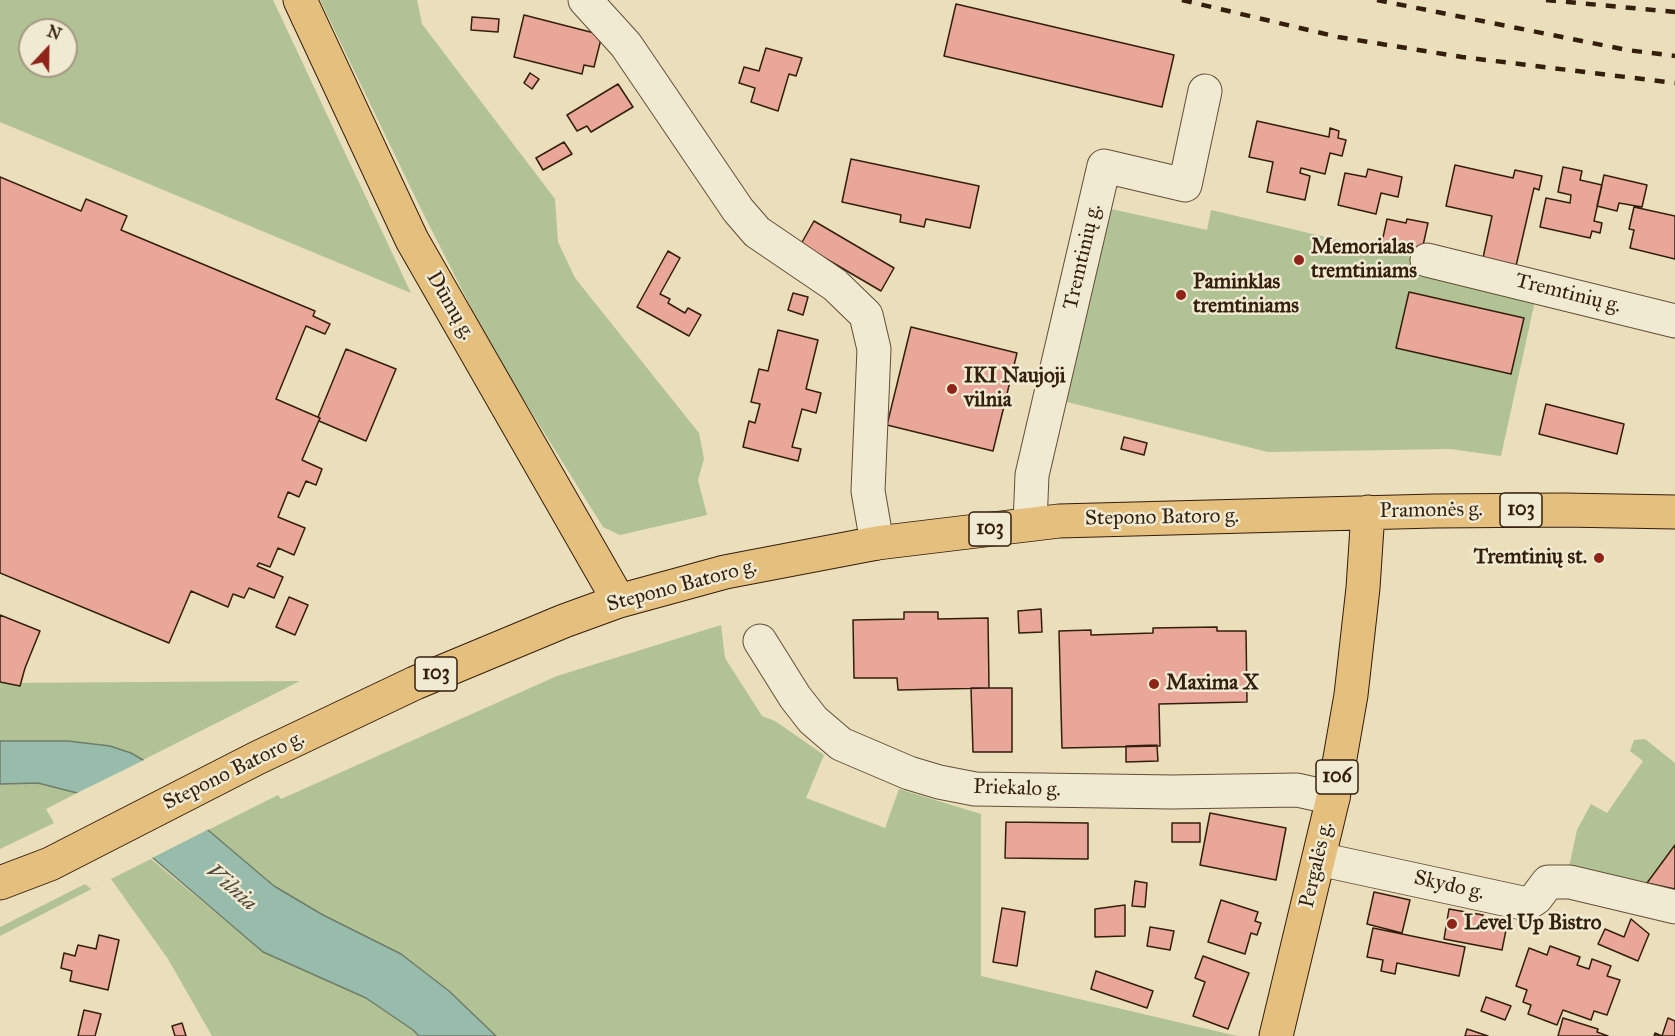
<!DOCTYPE html>
<meta charset="utf-8">
<style>
body{margin:0}
#map{position:relative;width:1675px;height:1036px;overflow:hidden;background:#eadebb;font-family:"IM FELL Great Primer",serif}
canvas{display:block}
.north{position:absolute;left:18px;top:18px;width:60px;height:60px;box-sizing:border-box;background:#f1ead3;border:2px solid #a59883;border-radius:50%;rotate:22deg;font-size:16px;font-weight:700;line-height:24px;text-align:center;color:#341e0c}
.north::after{content:'';display:block;margin:auto;width:21px;height:27px;background:#8f2418;clip-path:polygon(50% 0,100% 100%,50% 72%,0 100%)}
</style>
<div id="map">
<canvas width="1675" height="1036"></canvas>
<div class="north">N</div>
</div>
<script>
const ctx = document.querySelector('canvas').getContext('2d');
ctx.lineJoin = 'round';
function paint(path, color) { ctx.fillStyle = color; ctx.fill(path, 'evenodd'); }
const toPath = rows => new Path2D(rows.map(r => 'M' + r).join(''));
function strokePath(path, color, width, dash) { ctx.strokeStyle = color; ctx.lineWidth = width; ctx.lineCap = dash ? 'butt' : 'round'; ctx.setLineDash(dash || []); ctx.stroke(path); }
function label(font, color, halo, rows, align = 'center') {
  ctx.font = font + ' "IM FELL Great Primer",serif'; ctx.lineWidth = 5; ctx.setLineDash([]); ctx.textBaseline = 'middle'; ctx.strokeStyle = halo; ctx.fillStyle = color; for (const [text, x, y, turn = 0] of rows) {
    ctx.save(); ctx.translate(x, y); ctx.rotate((+turn || 0) * Math.PI / 180); ctx.textAlign = isNaN(turn) ? turn : align; if (halo) ctx.strokeText(text, 0, 0); ctx.fillText(text, 0, 0); ctx.restore();
  }
}
const green = toPath([
 [0,0,273,0,411,293,0,122],
 [30,30,66,30,66,66,30,66],
 [320,0,417,0,422,24,555,199,558,242,575,278,699,433,704,459,698,480,707,515,620,535,603,527,492,349,420,207],
 [1102,207,1207,230,1211,210,1538,287,1501,456,1450,449,1268,452,1063,401],
 [721,625,725,658,762,716,775,721,824,755,806,798,885,828,899,789,981,814,981,976,1237,1036,496,1036,449,991,401,954,323,915,274,886,208,830,278,795,281,799,557,676],
 [300,681,143,760,131,753,110,746,68,741,0,741,0,683],
 [1645,739,1675,763,1675,845,1647,883,1633,883,1569,867,1577,830,1591,804,1607,813,1643,761,1630,751,1634,740],
 [38,783,77,793,46,809,54,823,0,849,0,784],
 [151,859,263,952,366,998,413,1030,419,1036,212,1036,168,959,111,879,0,936,0,927,85,884,91,889]
]);
const water = toPath([
 [0,741,68,741,110,746,131,753,143,760,208,830,274,886,323,915,401,954,449,991,496,1036,419,1036,413,1030,366,998,263,952,77,793,38,783,0,784,0,741]
]);
const pier = toPath([
 [146,759,211,828,148,860,73,795]
]);
const building = toPath([
 [956,4,1174,55,1162,107,944,56,956,4],
 [524,15,602,35,594,67,584,65,582,74,514,57,524,15],
 [472,17,499,19,498,32,471,30,472,17],
 [766,48,802,58,796,76,789,74,778,111,751,102,755,88,739,83,744,67,759,71,766,48],
 [530,73,539,79,532,89,524,83,530,73],
 [618,84,633,107,591,132,587,126,577,131,567,115,618,84],
 [1257,121,1329,137,1330,128,1339,131,1338,138,1346,140,1342,156,1330,153,1325,174,1301,168,1300,173,1310,176,1305,200,1267,192,1273,162,1249,157,1257,121],
 [564,142,572,154,543,170,536,158,564,142],
 [851,159,979,186,970,228,926,219,924,227,900,222,901,215,842,202,851,159],
 [1455,165,1513,178,1515,170,1542,176,1539,190,1534,188,1516,266,1483,258,1492,216,1446,206,1455,165],
 [1563,167,1582,171,1580,180,1602,185,1594,221,1602,223,1600,233,1592,231,1590,238,1540,227,1546,198,1570,203,1571,195,1558,192,1563,167],
 [1368,169,1402,177,1398,197,1381,193,1376,214,1338,205,1345,173,1366,177,1368,169],
 [1604,175,1647,185,1642,207,1619,203,1617,211,1597,206,1604,175],
 [0,177,81,211,86,199,127,216,121,230,315,311,313,316,330,324,325,334,306,326,276,399,320,418,302,460,322,469,316,485,306,481,299,497,288,492,278,517,305,528,294,555,278,548,270,567,259,563,257,566,283,577,274,598,249,588,244,598,233,594,228,607,191,591,169,643,0,573,0,177],
 [1634,207,1675,216,1675,259,1630,248,1634,230,1629,229,1634,207],
 [1387,219,1406,223,1407,219,1428,223,1422,250,1382,242,1387,219],
 [814,221,894,268,881,291,801,244,814,221],
 [668,251,680,258,660,294,670,299,668,303,685,313,688,308,701,315,689,336,637,307,668,251],
 [1409,292,1524,318,1511,374,1396,348,1409,292],
 [793,293,808,297,803,315,788,310,793,293],
 [911,327,1017,353,993,451,887,425,911,327],
 [778,330,818,340,806,389,821,393,816,413,802,409,792,447,801,449,798,461,743,447,749,421,755,423,760,404,751,402,759,369,768,371,778,330],
 [346,349,396,369,366,441,319,421,320,418,318,417,346,349],
 [1546,404,1624,424,1617,454,1539,434,1546,404],
 [1124,437,1147,443,1144,455,1121,449,1124,437],
 [289,597,308,605,295,635,276,627,289,597],
 [1041,609,1042,632,1019,633,1018,611,1041,609],
 [904,612,938,612,938,619,988,618,989,688,898,690,897,678,854,678,853,620,904,619,904,612],
 [0,615,40,631,25,668,20,686,0,682,0,615],
 [1217,627,1217,631,1246,631,1247,702,1159,704,1160,746,1062,748,1059,631,1091,630,1091,635,1153,633,1153,628,1217,627],
 [971,688,1012,688,1012,752,973,752,971,688],
 [1157,745,1158,761,1126,762,1126,746,1157,745],
 [1210,813,1286,828,1276,880,1200,865,1210,813],
 [1006,822,1088,823,1088,859,1005,858,1006,822],
 [1172,823,1200,823,1200,842,1172,842,1172,823],
 [1675,845,1675,889,1647,883,1675,845],
 [1135,881,1147,883,1145,907,1132,906,1135,881],
 [1374,892,1410,900,1402,933,1367,924,1374,892],
 [1221,900,1258,912,1255,921,1261,923,1257,935,1251,933,1245,954,1208,942,1221,900],
 [1125,905,1125,936,1095,937,1095,909,1125,905],
 [1002,908,1025,912,1017,966,993,962,1002,908],
 [1449,909,1483,915,1482,920,1507,925,1502,950,1444,939,1449,909],
 [1631,919,1649,934,1638,961,1598,944,1605,929,1624,937,1631,919],
 [1150,927,1174,931,1170,950,1147,946,1150,927],
 [1373,928,1465,947,1459,976,1397,963,1395,974,1381,971,1383,960,1367,957,1373,928],
 [99,935,119,940,108,990,70,981,72,971,61,968,64,953,75,956,78,945,96,949,99,935],
 [1550,946,1580,957,1577,965,1589,969,1592,959,1611,966,1607,976,1620,980,1607,1015,1594,1011,1591,1020,1563,1010,1557,1025,1528,1014,1531,1005,1523,1002,1527,990,1516,986,1529,948,1547,955,1550,946],
 [1203,956,1249,973,1228,1029,1193,1016,1205,982,1195,978,1203,956],
 [1096,971,1153,991,1147,1008,1091,989,1096,971],
 [1486,997,1511,1006,1505,1020,1481,1011,1486,997],
 [84,1010,101,1014,95,1036,78,1036,84,1010],
 [1563,1018,1598,1029,1597,1032,1608,1036,1558,1036,1563,1018],
 [1668,1018,1675,1021,1675,1036,1654,1036,1655,1033,1662,1036,1668,1018],
 [182,1023,186,1036,175,1036,172,1026,182,1023],
 [1467,1029,1488,1036,1465,1036,1467,1029]
]);
const minor = toPath([
 [585,0,626,45,738,210,757,232,835,285,866,315,874,349,868,491,877,543],
 [1427,260,1675,321],
 [1030,524,1032,475,1104,166,1185,185,1205,91],
 [760,641,795,697,813,720,841,744,909,773,939,782,975,789,1172,792,1297,790,1333,798],
 [1319,859,1527,904,1536,898,1548,882,1570,882,1675,907]
]);
const major = toPath([
 [300,0,412,240,619,601],
 [0,883,50,864,257,758,415,683,564,621,619,601,725,572,877,543,1059,521,1434,511,1563,510,1675,512],
 [1276,1036,1333,798,1351,695,1363,588,1368,512]
]);
const rail = toPath([
 [1182,0,1338,37,1462,57,1675,83],
 [1377,0,1627,50,1675,56],
 [1546,0,1675,12]
]);
const markers = [
 [1299,260,6,"#8f2418"],
 [1181,295,6,"#8f2418"],
 [952,389,6,"#8f2418"],
 [1599,558,6,"#8f2418"],
 [1154,684,6,"#8f2418"],
 [1452,924,6,"#8f2418"]
];
const shields = [
 [1521,510,42],
 [990,529,42],
 [436,674,42],
 [1337,777,42]
];
const shieldNames = [
 ["103",1521,510],
 ["103",990,529],
 ["103",436,674],
 ["106",1337,777]
];
const poiNames = [
 ["Memorialas",1311,248],
 ["tremtiniams",1311,272],
 ["Paminklas",1193,283],
 ["tremtiniams",1193,307],
 ["IKI Naujoji",964,377],
 ["vilnia",964,401],
 ["Tremtinių st.",1587,558,"right"],
 ["Maxima X",1166,684],
 ["Level Up Bistro",1464,924]
];
const streetNames = [
 ["Tremtinių g.",1083,257,-77],
 ["Tremtinių g.",1568,294,14],
 ["Dūmų g.",450,306,60],
 ["Pramonės g.",1431,511,-1],
 ["Stepono Batoro g.",1162,518,-1],
 ["Stepono Batoro g.",682,586,-15],
 ["Stepono Batoro g.",234,771,-26],
 ["Priekalo g.",1017,789,2],
 ["Pergalės g.",1317,865,-77],
 ["Skydo g.",1449,886,13]
];
const waterNames = [
 ["Vilnia",231,888,41]
];
paint(green, '#b1c294');
paint(water, '#98bcab');
strokePath(water, '#707d6b', 1.5);
paint(pier, '#eadebb');
paint(building, '#e8a799');
strokePath(building, '#341e0c', 1.5);
strokePath(minor, '#624e38', 35);
strokePath(major, '#341e0c', 35);
strokePath(minor, '#f1ead3', 33);
strokePath(major, '#e5bf7e', 33);
strokePath(rail, '#341e0c', 4.5, [10, 10]);
for (const [x, y, r, color] of markers) { const dot = new Path2D(); dot.arc(x, y, r, 0, 2 * Math.PI); ctx.fillStyle = color; ctx.fill(dot); strokePath(dot, '#f1ead3', 2); }
for (const [x, y, w] of shields) { const box = new Path2D(); box.roundRect(x - w / 2, y - 17, w, 34, 4.5); ctx.fillStyle = '#f1ead3'; ctx.fill(box); strokePath(box, '#341e0c', 1.5); }
label('bold 20px', '#341e0c', null, shieldNames);
label('bold 21px', '#341e0c', '#f1ead3', poiNames, 'left');
label('21px', '#341e0c', '#f1ead3', streetNames);
label('italic 22px', '#524d3c', '#f1ead3', waterNames);
</script>
